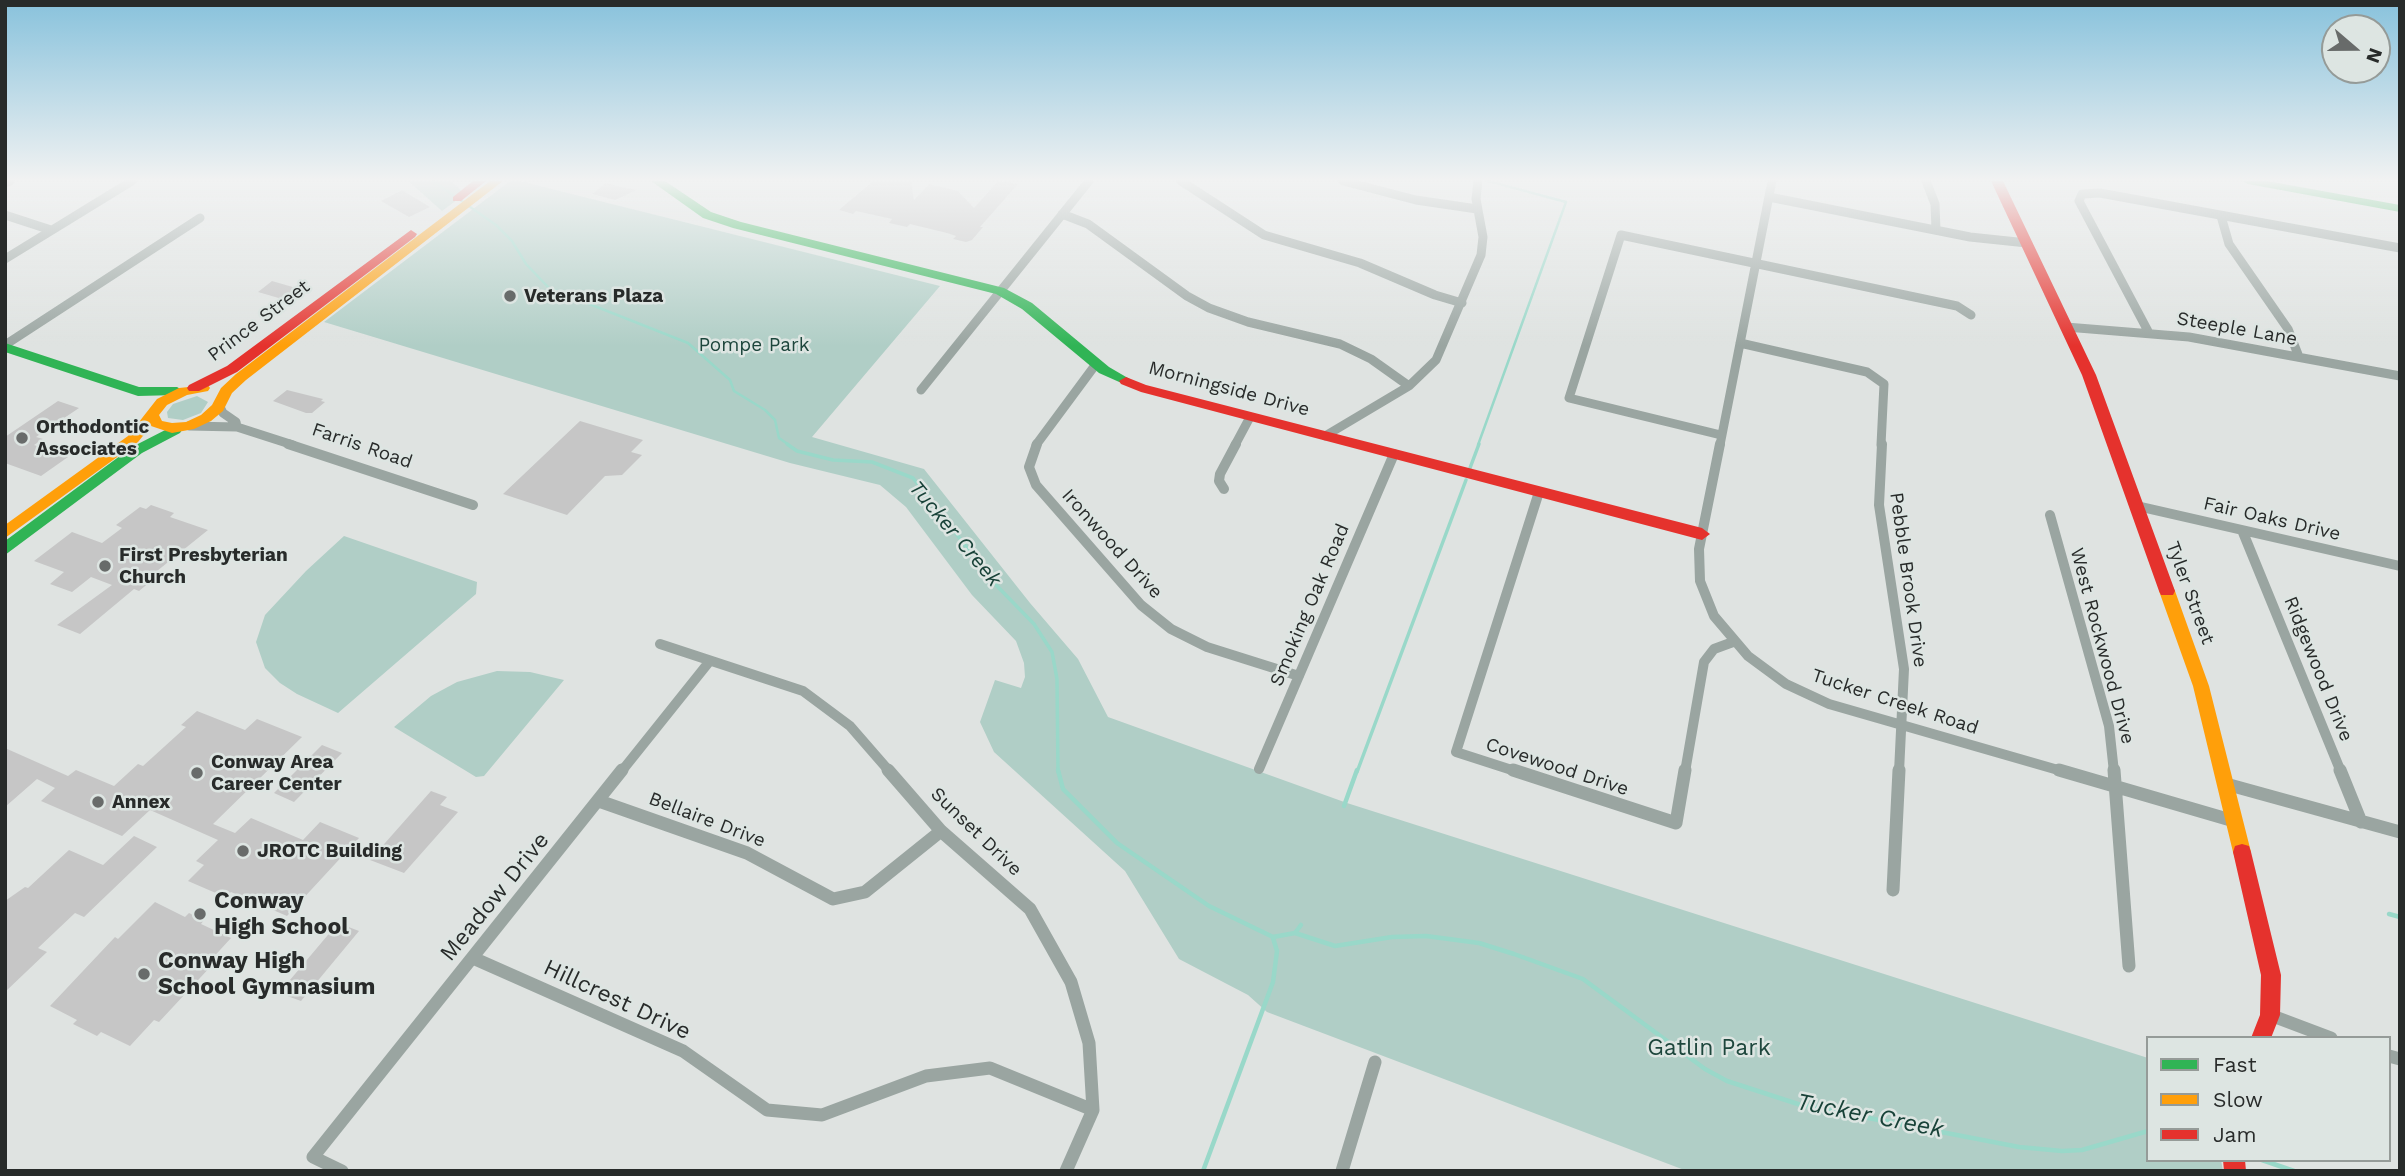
<!DOCTYPE html>
<style>
body{margin:0}
#map{position:relative;width:2405px;height:1176px;overflow:hidden;background:#dfe3e1;font-family:"Work Sans",sans-serif}
canvas{display:block}
.frame{position:absolute;inset:0;border:7px solid #282b2a;pointer-events:none}
.legend{position:absolute;left:2146px;top:1036px;width:245px;height:126px;box-sizing:border-box;background:#dde5e2;border:2px solid #959b98;margin:0;padding:9px 12px;list-style:none;font-size:21px;color:#282b2a}
.legend li{display:flex;align-items:center;gap:14px;height:35px}
.legend b{width:35px;border:2px solid #959b98}
.north{position:absolute;left:2321px;top:14px;width:70px;height:70px;box-sizing:border-box;background:#dde5e2;border:2px solid #959b98;border-radius:50%;rotate:110deg;font-size:19px;font-weight:700;line-height:28px;text-align:center;color:#282b2a}
.north::after{content:'';display:block;margin:auto;width:24px;height:32px;background:#686b6a;clip-path:polygon(50% 0,100% 100%,50% 72%,0 100%)}
</style>
<div id="map">
<canvas width="2405" height="1176"></canvas>
<div class="frame"></div>
<ul class="legend">
<li><b style="height:9px;background:#30b455"></b>Fast</li>
<li><b style="height:9px;background:#ff9f0a"></b>Slow</li>
<li><b style="height:9px;background:#e5322d"></b>Jam</li>
</ul>
<div class="north">N</div>
</div>
<script>
const ctx = document.querySelector('canvas').getContext('2d');
ctx.lineJoin = 'round';
function paint(path, color) { ctx.fillStyle = color; ctx.fill(path, 'evenodd'); }
const toPath = rows => new Path2D(rows.map(r => 'M' + r).join(''));
function strokePath(path, color, width, dash) { ctx.strokeStyle = color; ctx.lineWidth = width; ctx.lineCap = dash ? 'butt' : 'round'; ctx.setLineDash(dash || []); ctx.stroke(path); }
function label(font, color, halo, rows, align = 'center') {
  ctx.font = font + ' "Work Sans",sans-serif'; ctx.lineWidth = 5; ctx.setLineDash([]); ctx.textBaseline = 'middle'; ctx.strokeStyle = halo; ctx.fillStyle = color; for (const [text, x, y, turn = 0] of rows) {
    ctx.save(); ctx.translate(x, y); ctx.rotate((+turn || 0) * Math.PI / 180); ctx.textAlign = isNaN(turn) ? turn : align; if (halo) ctx.strokeText(text, 0, 0); ctx.fillText(text, 0, 0); ctx.restore();
  }
}
const green = toPath([
 [408,181,451,181,465,194,442,211],
 [510,181,520,181,940,286,812,437,924,469,1030,603,1078,659,1108,717,1347,803,2148,1058,2148,1160,2221,1160,2223,1171,1687,1171,1267,1012,1248,995,1179,959,1125,871,994,752,980,722,995,680,1021,688,1025,677,1024,663,1016,641,972,595,906,507,880,485,790,463,324,322],
 [197,396,208,402,201,413,183,420,168,418,167,412,173,404],
 [344,536,477,582,476,594,338,713,297,694,280,683,265,668,256,642,265,615,306,571],
 [497,671,530,672,564,680,484,776,476,777,394,727,431,696,457,682]
]);
const streamFar2 = toPath([
 [433,181,496,225,512,241,526,264,549,288,688,343,730,380,734,391,765,410,775,420,779,438,789,445],
 [1478,445,1566,202,1488,181]
]);
const streamFar1 = toPath([
 [787,444,797,451,833,460,872,462,913,478,995,584,1034,624,1052,652,1057,679,1058,772],
 [1470,468,1479,444],
 [1357,772,1466,480]
]);
const stream = toPath([
 [1058,770,1063,789,1117,843,1209,906,1273,937,1295,933,1335,946,1392,937,1426,936,1479,943,1514,954,1583,979,1705,1069,1727,1081,1801,1105,2019,1147,2062,1151,2082,1150,2148,1131],
 [1344,806,1357,770],
 [2389,914,2400,917],
 [1295,933,1301,925],
 [2262,1160,2294,1171],
 [1203,1171,1273,982,1277,951,1273,938]
]);
const building = toPath([
 [873,181,911,181,914,200,929,184,958,191,974,208,998,181,1018,184,980,227,983,227,972,240,966,242,953,239,956,236,947,233,910,224,907,227,889,223,892,219,856,211,853,214,839,210],
 [606,183,621,187,637,190,615,200,592,194],
 [402,190,430,207,409,217,381,201],
 [272,281,303,290,289,301,258,292],
 [287,390,323,399,321,401,325,402,312,413,306,413,273,401],
 [58,401,79,408,36,437,43,439,34,445,68,457,41,476,5,463,5,437],
 [580,421,643,440,631,452,642,455,622,475,605,476,567,515,503,494],
 [151,505,174,513,170,517,208,530,157,571,161,573,139,591,134,589,80,634,57,625,112,585,91,577,72,592,50,584,64,572,34,561,72,532,102,543,122,528,116,525,140,507,146,509],
 [197,711,245,730,257,719,302,737,213,824,235,833,251,818,303,840,320,822,359,838,287,916,231,892,225,897,188,881,204,865,196,861,218,840,150,810,122,836,41,801,55,788,37,779,5,807,5,748,68,776,76,770,114,786,138,764,143,766,186,727,181,725],
 [322,745,342,753,294,802,274,793],
 [431,791,447,797,440,805,458,812,404,873,370,860],
 [134,836,157,847,84,917,75,913,38,948,47,952,5,992,5,901,25,887,28,888,69,850,103,865],
 [155,902,185,917,189,913,204,920,201,924,231,938,209,962,213,964,159,1022,154,1020,130,1046,101,1032,97,1036,73,1024,77,1020,50,1006,115,937,118,939],
 [338,923,359,931,301,1001,279,993]
]);
const streetFar2 = toPath([
 [1181,181,1264,235,1360,263,1435,295,1462,303],
 [1343,181,1416,200,1477,209],
 [1926,181,1935,204,1936,230],
 [5,183,10,181],
 [1769,197,1970,237,2027,243],
 [1062,214,1088,224,1187,296,1209,308,1248,322,1340,344,1371,359,1409,386],
 [5,215,51,230],
 [2221,216,2229,244,2288,329,2299,357],
 [5,259,132,181],
 [2066,327,2189,337,2400,376],
 [2149,333,2079,201,2082,194,2100,193,2400,248],
 [1740,343,1867,372,1884,384,1881,445],
 [5,345,200,218],
 [921,390,1089,181],
 [219,405,223,413,236,422,237,427],
 [189,426,237,427,293,445],
 [1721,435,1569,398,1621,235,1957,306,1971,315],
 [1325,436,1409,386,1436,360,1481,255,1483,237,1476,199,1478,181],
 [1036,445,1096,364],
 [1235,445,1250,417],
 [1720,445,1772,181]
]);
const streetFar1 = toPath([
 [288,444,473,505],
 [1037,444,1029,467,1036,485,1141,605,1171,629,1207,647,1299,676],
 [1720,444,1699,549,1700,581,1714,616,1748,656,1786,684,1829,704,2065,772],
 [1882,444,1879,505,1904,669,1899,772],
 [1224,489,1219,481,1220,474,1236,444],
 [2137,506,2400,566],
 [2050,515,2109,726,2114,772],
 [2242,530,2341,772],
 [660,644,803,691,850,726,890,772],
 [1259,769,1394,454],
 [621,772,709,662],
 [1518,772,1456,752,1539,492],
 [1685,772,1704,662,1714,649,1733,642]
]);
const street = toPath([
 [888,770,941,831,1030,909,1071,982,1089,1043,1093,1110,1066,1171],
 [1513,770,1676,823,1685,770],
 [2059,770,2234,821],
 [2114,770,2129,966],
 [2340,770,2361,822],
 [2226,784,2400,832],
 [599,801,747,853,833,899,865,892,941,831],
 [1893,890,1899,770],
 [473,958,683,1051,767,1110,822,1115,926,1076,990,1068,1093,1110],
 [2270,1015,2331,1038],
 [2389,1056,2400,1059],
 [342,1171,313,1157,622,770],
 [1342,1171,1375,1062]
]);
const fast = toPath([
 [651,181,665,181,711,212,741,222,1004,288,1032,303,1109,367,1133,381,1126,385,1099,373,1022,309,996,294,733,228,703,218,651,181],
 [2242,181,2267,181,2400,205,2400,212,2248,184,2242,181],
 [5,343,139,387,177,387,184,391,177,395,138,396,5,352,5,343],
 [175,425,180,427,182,430,180,433,142,453,5,555,5,541,132,447,175,425]
]);
const slow = toPath([
 [490,181,503,181,246,380,232,393,223,411,211,421,194,429,172,433,151,426,138,442,5,538,5,525,128,436,157,399,179,388,208,385,210,388,208,391,187,395,167,405,159,415,162,421,172,423,186,422,201,415,212,405,221,388,236,374,490,181],
 [2167,585,2173,587,2175,591,2209,686,2251,852,2249,858,2242,860,2235,858,2233,852,2193,686,2159,591,2161,587,2167,585]
]);
const jam = toPath([
 [473,181,486,181,461,201,453,201,453,197,473,181],
 [1991,181,2003,181,2096,375,2175,591,2173,595,2161,595,2159,591,2082,375,1991,181],
 [411,230,417,234,415,237,237,372,199,391,189,391,187,388,189,385,227,366,411,230],
 [1126,377,1146,385,1702,528,1710,534,1702,540,1141,392,1121,384,1119,381,1126,377],
 [2242,844,2249,846,2251,852,2281,975,2280,1015,2271,1038,2251,1038,2260,1015,2261,975,2233,852,2235,846,2242,844],
 [2223,1160,2245,1160,2246,1171,2224,1171,2223,1160]
]);
const markers = [
 [510,296,7,"#686b6a"],
 [22,438,7,"#686b6a"],
 [105,566,7,"#686b6a"],
 [197,773,7,"#686b6a"],
 [98,802,7,"#686b6a"],
 [243,851,7,"#686b6a"],
 [200,914,7,"#686b6a"],
 [144,974,7,"#686b6a"]
];
const poiNames = [
 ["Veterans Plaza",524,296],
 ["Orthodontic",36,427],
 ["Associates",36,449],
 ["First Presbyterian",119,555],
 ["Church",119,577],
 ["Conway Area",211,762],
 ["Career Center",211,784],
 ["Annex",112,802],
 ["JROTC Building",257,851]
];
const streetNames = [
 ["Prince Street",259,321,-37],
 ["Steeple Lane",2237,329,10],
 ["Morningside Drive",1229,389,15],
 ["Farris Road",362,446,19],
 ["Fair Oaks Drive",2272,519,13],
 ["Ironwood Drive",1112,544,48],
 ["Pebble Brook Drive",1908,580,82],
 ["Tyler Street",2190,593,70],
 ["Smoking Oak Road",1310,605,-67],
 ["West Rockwood Drive",2102,646,75],
 ["Ridgewood Drive",2318,669,68],
 ["Tucker Creek Road",1895,702,18],
 ["Covewood Drive",1557,767,18],
 ["Bellaire Drive",707,820,21],
 ["Sunset Drive",976,832,44]
];
const parkNames = [
 ["Pompe Park",754,345]
];
const waterNames = [
 ["Tucker Creek",955,534,50]
];
const nearStreetnames = [
 ["Meadow Drive",495,897,-51],
 ["Hillcrest Drive",617,1000,25]
];
const nearPoinames = [
 ["Conway",214,901],
 ["High School",214,927],
 ["Conway High",158,961],
 ["School Gymnasium",158,987]
];
const nearParknames = [
 ["Gatlin Park",1709,1048]
];
const nearWaternames = [
 ["Tucker Creek",1870,1116,11]
];
paint(green, '#b0cec6');
strokePath(streamFar2, '#99d8c9', 2.5);
strokePath(streamFar1, '#99d8c9', 3.5);
strokePath(stream, '#99d8c9', 4.5);
paint(building, '#c6c6c6');
strokePath(streetFar2, '#9aa5a1', 9);
strokePath(streetFar1, '#9aa5a1', 10);
strokePath(street, '#9aa5a1', 13);
paint(fast, '#30b455');
paint(slow, '#ff9f0a');
paint(jam, '#e5322d');
const sky = ctx.createLinearGradient(0, 0, 0, 346);
sky.addColorStop(0, '#88c2dc');
sky.addColorStop(0.52, '#f1f2f2');
sky.addColorStop(1, '#f1f2f200');
ctx.fillStyle = sky;
ctx.fillRect(0, 0, 2405, 346);
for (const [x, y, r, color] of markers) { const dot = new Path2D(); dot.arc(x, y, r, 0, 2 * Math.PI); ctx.fillStyle = color; ctx.fill(dot); strokePath(dot, '#dde5e2', 2.5); }
label('bold 19px', '#282b2a', '#dde5e2', poiNames, 'left');
label('19px', '#282b2a', '#dde5e2', streetNames);
label('19px', '#1d463c', '#dde5e2', parkNames);
label('italic 21px', '#184238', '#dde5e2', waterNames);
label('23px', '#282b2a', '#dde5e2', nearStreetnames);
label('bold 23px', '#282b2a', '#dde5e2', nearPoinames, 'left');
label('23px', '#1d463c', '#dde5e2', nearParknames);
label('italic 24px', '#184238', '#dde5e2', nearWaternames);
</script>
